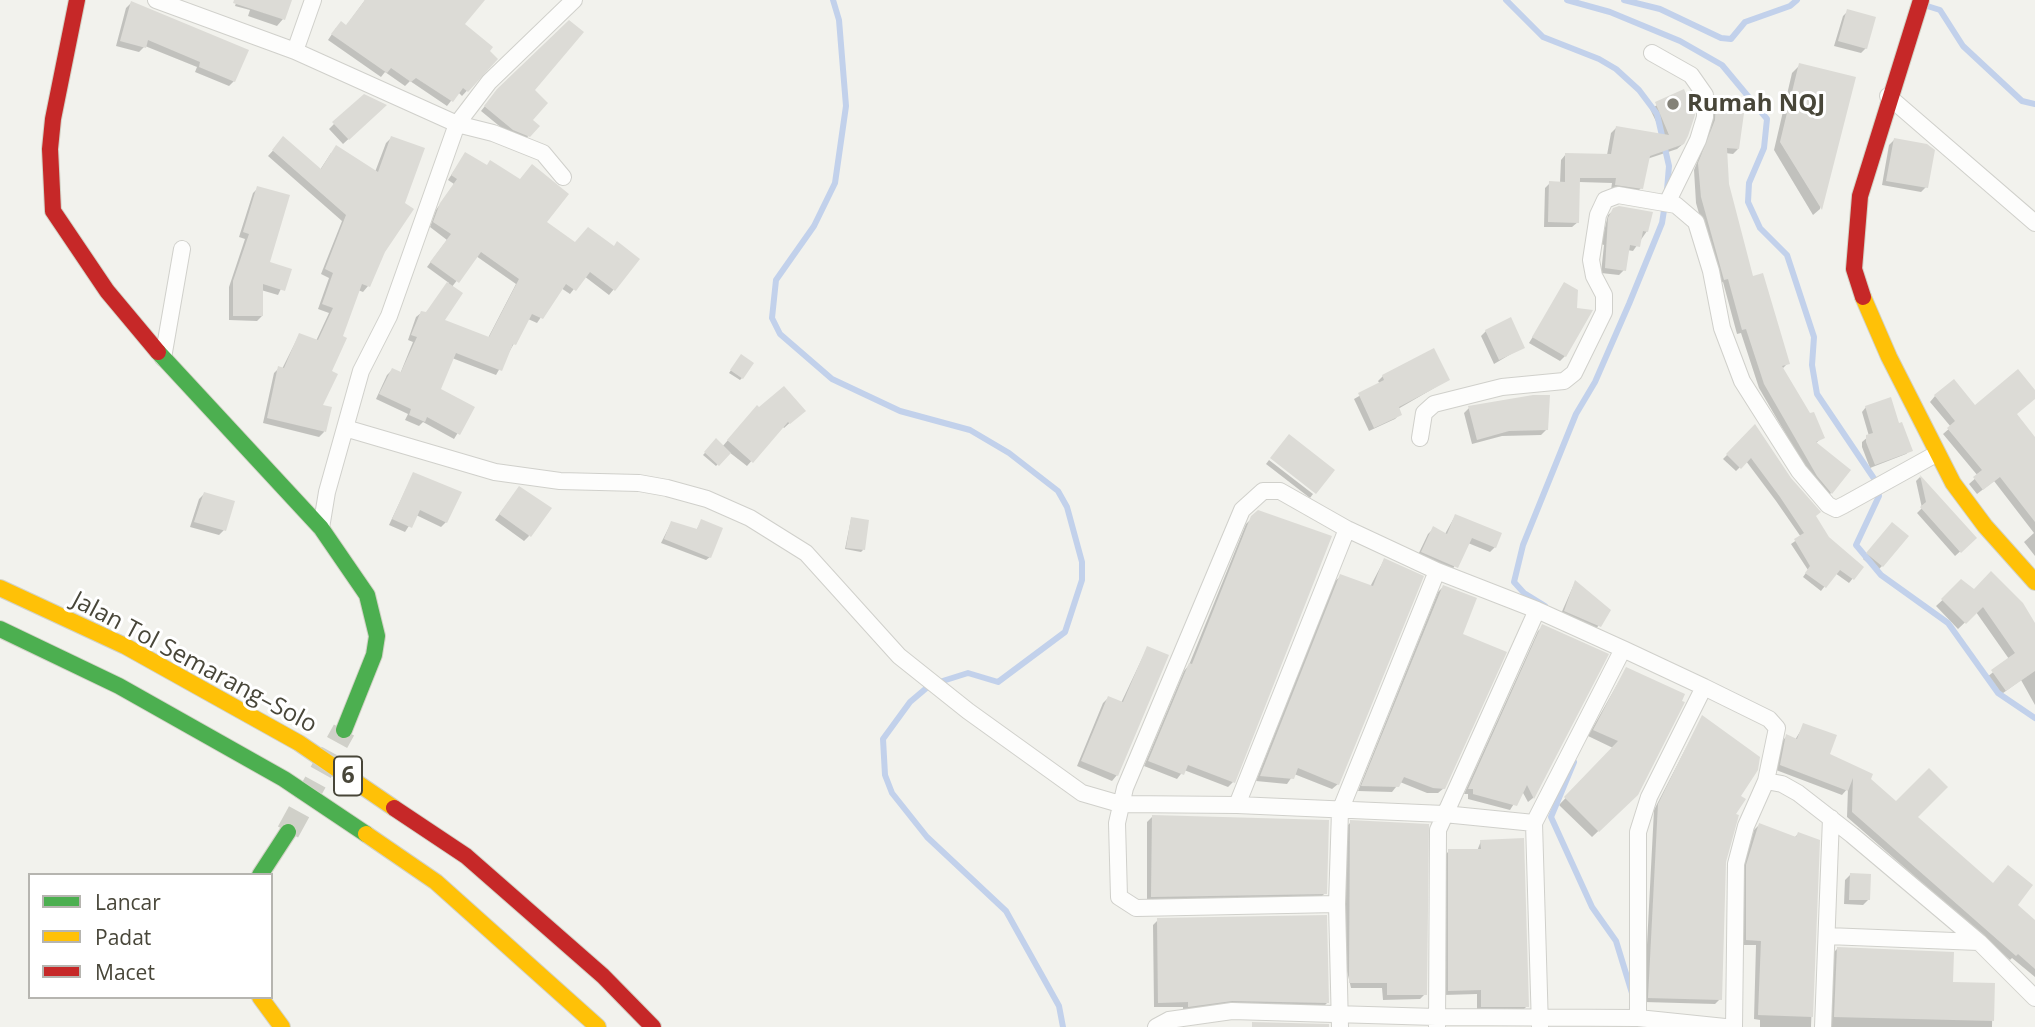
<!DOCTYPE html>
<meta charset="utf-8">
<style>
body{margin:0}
#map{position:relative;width:2035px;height:1027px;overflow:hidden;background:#f2f2ed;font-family:"Open Sans",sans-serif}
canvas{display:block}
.legend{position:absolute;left:28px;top:873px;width:245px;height:126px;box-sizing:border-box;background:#fff;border:2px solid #b6b5b0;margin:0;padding:9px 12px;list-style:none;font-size:21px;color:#484639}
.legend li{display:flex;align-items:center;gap:14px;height:35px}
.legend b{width:35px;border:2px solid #b6b5b0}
</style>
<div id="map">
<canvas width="2035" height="1027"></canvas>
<ul class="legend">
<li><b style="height:9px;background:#4caf50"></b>Lancar</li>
<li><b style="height:9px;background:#ffc107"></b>Padat</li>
<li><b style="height:9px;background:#c62828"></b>Macet</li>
</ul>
</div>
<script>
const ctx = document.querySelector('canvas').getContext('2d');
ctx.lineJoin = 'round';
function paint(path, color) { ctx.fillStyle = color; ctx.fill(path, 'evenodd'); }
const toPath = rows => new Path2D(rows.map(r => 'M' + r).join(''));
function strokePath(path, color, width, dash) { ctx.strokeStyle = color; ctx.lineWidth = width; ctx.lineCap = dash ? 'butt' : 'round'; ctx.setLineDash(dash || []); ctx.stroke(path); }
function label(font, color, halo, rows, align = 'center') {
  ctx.font = font + ' "Open Sans",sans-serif'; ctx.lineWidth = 6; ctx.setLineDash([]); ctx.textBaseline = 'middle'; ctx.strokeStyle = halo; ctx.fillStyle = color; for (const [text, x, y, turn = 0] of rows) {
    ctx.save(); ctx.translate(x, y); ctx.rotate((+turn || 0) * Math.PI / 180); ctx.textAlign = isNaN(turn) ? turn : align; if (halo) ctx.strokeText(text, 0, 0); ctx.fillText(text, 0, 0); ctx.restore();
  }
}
const shadow = toPath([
 [237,0,291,0,283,19,277,26,248,16,250,10,235,6],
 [365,0,483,0,463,25,496,59,462,96,458,92,447,106,410,81,405,86,385,72,381,77,328,40,336,28,346,26],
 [131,3,234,81,229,86,195,72,197,67,145,46,139,52,116,46,126,8],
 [1848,11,1866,48,1861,53,1834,46,1843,16],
 [1800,65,1853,78,1820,209,1813,215,1774,150,1792,73],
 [533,90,529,135,525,140,509,134,481,111,493,96],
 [1683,91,1683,144,1677,149,1647,159,1641,188,1636,193,1611,190,1612,183,1579,182,1578,222,1572,227,1544,227,1545,188,1550,183,1560,183,1561,160,1566,154,1607,155,1611,133,1616,128,1663,136,1650,109],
 [1716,104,1738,149,1733,154,1725,153,1727,184,1752,278,1788,363,1782,369,1823,437,1815,444,1831,493,1826,498,1813,481,1759,388,1741,333,1737,334,1723,282,1719,284,1696,203,1694,170,1711,127,1711,109],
 [380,110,343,144,329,129,334,124],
 [391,138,383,251,368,286,363,292,358,290,329,372,321,406,324,432,319,437,263,423,274,373,279,368,282,369,299,335,316,341,329,313,318,309,329,278,321,274,342,221,268,156,279,144,320,170,331,153,375,172,386,143],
 [1894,140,1926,187,1921,192,1882,185,1889,145],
 [465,154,544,223,575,244,613,248,638,260,609,295,584,276,570,294,561,288,537,323,528,319,496,375,452,358,439,390,473,408,454,439,423,422,419,426,405,420,408,414,376,399,387,375,392,370,400,374,413,342,408,340,416,317,421,313,425,314,449,283,427,267,447,240,430,227,436,210,454,184,448,180],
 [476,256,516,284,488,338,442,320,451,288],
 [258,188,268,263,290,270,278,295,261,290,262,316,257,321,229,320,229,287,245,239,239,237,253,193],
 [1614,210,1647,231,1633,251,1627,250,1624,270,1619,275,1601,273,1604,245,1601,244,1608,215],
 [1565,284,1575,309,1565,356,1560,361,1529,343],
 [1486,331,1523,347,1494,364,1481,336],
 [739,359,742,378,740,380,729,373],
 [1383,376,1448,380,1398,409,1400,414,1395,419,1369,431,1354,399,1380,384,1378,381],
 [2035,392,2035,397,2016,414,2035,439,2035,556,2024,542,2034,533,1994,481,1977,494,1969,484,1978,476,1943,434,1951,427,1930,402,1935,396,1974,407],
 [1866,407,1897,425,1911,450,1906,454,1870,468,1862,447,1862,442,1869,436,1862,412],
 [1469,408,1547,429,1541,435,1502,436,1472,444,1464,413],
 [759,409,803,411,784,428,782,426,747,466,729,452,716,466,703,455,716,441,722,447,752,412],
 [1755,427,1828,538,1862,567,1849,583,1835,573,1821,591,1803,577,1808,570,1791,544,1801,537,1776,501,1746,461,1736,471,1723,459],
 [1269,460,1313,494,1310,498,1266,464],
 [413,474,446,522,441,527,416,515,405,532,389,525],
 [1920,477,1975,538,1955,556,1917,513,1922,508,1916,481],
 [515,493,529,536,524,541,495,520],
 [204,494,224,530,219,535,190,527,199,499],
 [1258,512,1233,782,1228,787,1184,770,1177,779,1144,766,1184,671,1189,665,1246,524],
 [1455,516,1495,547,1490,552,1468,543,1451,572,1417,557,1428,534,1433,529,1445,534],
 [851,519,863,550,861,552,845,549],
 [701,521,710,557,706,560,661,543,671,523,696,531],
 [1887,530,1882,566,1877,571,1863,559],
 [1384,560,1338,784,1332,789,1294,774,1287,784,1256,781,1335,581,1341,576,1370,587],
 [1575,582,1609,610,1594,632,1560,616],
 [1962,582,1974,592,2035,625,2035,705,2021,680,1999,696,1986,678,2009,659,1976,612,1958,629,1936,606],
 [1443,587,1460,635,1444,788,1438,793,1427,793,1400,782,1392,792,1358,791,1438,592],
 [1543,626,1606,655,1533,798,1528,802,1522,791,1510,810,1468,799,1468,794,1464,794,1538,631],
 [1147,648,1117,775,1112,781,1077,766,1103,703,1108,698,1121,703],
 [1626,669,1637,794,1592,837,1559,805,1613,748,1588,736],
 [1702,717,1738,796,1724,861,1720,999,1715,1004,1644,1002,1654,810],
 [1804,725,1828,755,1868,780,1916,817,2035,922,2035,977,2012,958,2010,960,1847,817,1848,788,1842,795,1776,770,1782,741,1787,736,1795,740],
 [1152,817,1325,893,1320,898,1147,902,1147,822],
 [1351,822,1425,994,1420,999,1383,1000,1382,988,1351,988,1344,958,1346,827],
 [1759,825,1794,838,1798,834,1818,841,1811,1027,1760,1027,1760,1020,1754,1019,1756,945,1741,945,1742,872,1754,830],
 [1481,841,1527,1006,1522,1011,1477,1011,1477,994,1444,995,1444,856,1449,851,1477,851],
 [1850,875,1869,899,1863,905,1844,904,1845,880],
 [1158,920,1327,1003,1322,1008,1183,1011,1183,1007,1154,1007,1153,925],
 [1837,949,1952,984,1993,985,1992,1027,1829,1027,1832,954]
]);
const stream = toPath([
 [833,0,839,20,846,106,835,183,814,226,776,280,772,318,780,334,832,379,900,411,970,430,1009,453,1058,491,1067,507,1082,562,1082,580,1065,632,998,682,968,673,930,685,910,702,883,739,885,775,892,793,927,837,1006,911,1059,1006,1063,1027],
 [1506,0,1543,37,1599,59,1616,69,1639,90,1657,114,1669,166,1667,190],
 [1567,0,1610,12,1680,41,1722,65,1767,119,1764,148,1749,183,1748,202,1760,228,1787,255,1814,337,1812,365,1817,394,1877,483,1879,496,1856,545,1881,575,1948,623,1998,693,2035,718],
 [1624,0,1660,9,1721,38,1731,39,1745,22,1790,6,1797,0],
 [1924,5,1940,10,1963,46,2022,101,2035,104],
 [1545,606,1524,593,1514,582,1523,545,1576,414,1595,382,1629,304,1662,223,1665,204],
 [1574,762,1551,817,1592,907,1616,941,1632,993]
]);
const building = toPath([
 [234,0,292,0,285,20,233,3],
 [365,0,485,0,465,24,493,47,490,51,498,59,468,92,463,88,453,102,416,78,411,82,391,68,387,73,331,34,341,21,346,25],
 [131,1,249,50,235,82,199,67,200,62,148,40,146,48,120,41],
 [1847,9,1876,17,1867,49,1838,41],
 [569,20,584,32,535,90,548,103,533,120,540,126,530,137,513,130,484,106,497,89],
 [1799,63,1856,77,1822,210,1780,142],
 [1684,89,1688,99,1695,100,1695,115,1688,136,1684,144,1650,156,1643,189,1615,185,1616,178,1580,178,1579,223,1548,222,1549,181,1565,182,1565,153,1611,154,1616,126,1669,135,1655,102],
 [364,94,387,105,349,140,332,122],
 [1716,102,1745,106,1739,149,1727,148,1729,184,1753,276,1763,273,1790,364,1782,366,1810,413,1814,412,1825,438,1816,442,1851,470,1832,494,1817,476,1764,384,1746,329,1742,330,1728,279,1724,280,1701,197,1698,163,1715,120],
 [283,136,321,169,336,145,378,172,391,136,425,148,405,203,414,209,385,252,370,287,362,284,343,336,347,338,332,371,338,374,323,405,332,407,326,432,267,418,278,366,284,368,299,333,318,340,333,308,322,304,333,273,325,269,346,215,272,150],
 [1894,138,1927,144,1935,150,1928,188,1886,181],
 [465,152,487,165,490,160,520,179,532,164,569,194,547,222,575,242,588,227,614,246,617,241,640,259,615,291,590,272,576,291,566,284,543,319,532,314,516,345,513,344,502,371,456,353,441,389,475,407,460,435,427,417,425,422,409,415,411,409,379,394,392,368,401,372,417,337,411,335,421,311,426,312,447,282,463,293,445,320,489,337,519,279,481,252,459,283,430,262,451,234,433,222,440,203,457,179,451,175],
 [257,186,290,195,270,262,292,269,285,291,263,284,263,316,233,316,233,281,249,234,243,232],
 [1619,206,1653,212,1648,232,1643,231,1640,247,1630,245,1626,271,1605,268,1608,218,1613,208],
 [1564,282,1578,290,1577,308,1593,310,1566,357,1532,337],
 [1511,317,1525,348,1499,360,1485,330],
 [1434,348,1450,380,1399,407,1402,415,1374,428,1358,393,1384,380,1382,375],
 [741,354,754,363,743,379,730,370],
 [2018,369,2035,390,2035,399,2017,414,2035,437,2035,522,2000,477,1983,490,1973,477,1982,470,1947,428,1955,421,1934,395,1954,379,1975,405],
 [784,386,806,411,790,424,788,422,753,463,727,440,757,405,759,407],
 [1533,395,1550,395,1548,430,1509,431,1477,440,1468,406],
 [1891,397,1899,423,1902,422,1913,451,1875,465,1866,442,1866,435,1873,433,1865,406],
 [1755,424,1791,478,1821,512,1816,516,1829,537,1864,567,1854,580,1840,570,1826,588,1805,573,1810,566,1794,539,1804,533,1780,497,1751,458,1741,469,1726,454],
 [1289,434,1335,470,1316,494,1270,458],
 [716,438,731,453,719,466,704,452],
 [413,472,462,492,447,523,420,510,412,528,392,519],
 [1920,475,1977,538,1961,553,1920,507,1926,502],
 [519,486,552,508,531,537,499,514],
 [204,492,235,501,226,531,194,522],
 [1258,510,1332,536,1235,783,1188,765,1184,775,1148,761,1189,663,1192,664,1251,516],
 [1455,514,1502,533,1496,548,1472,538,1458,568,1421,552,1433,526,1447,534],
 [851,517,869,520,865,550,846,548],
 [701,519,723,528,711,558,664,539,671,521,697,529],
 [1892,522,1909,536,1883,567,1866,553],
 [1384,558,1424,576,1339,785,1298,768,1294,779,1260,776,1340,574,1373,586],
 [1991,571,2023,603,2035,623,2035,671,2006,691,1991,670,2015,653,1983,607,1966,624,1941,599,1961,579,1974,589],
 [1575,580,1611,610,1601,627,1564,611],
 [1443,585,1477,598,1463,634,1507,652,1445,789,1433,788,1404,777,1399,787,1361,786],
 [1542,624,1609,654,1534,799,1527,785,1517,806,1473,794,1473,789,1468,789],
 [1147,646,1169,655,1118,776,1081,761,1108,696,1123,702],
 [1626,667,1685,694,1682,701,1685,702,1638,795,1599,832,1564,797,1618,741,1593,730],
 [1702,715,1760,757,1758,770,1741,796,1746,799,1736,814,1739,815,1726,862,1722,1000,1648,998,1658,804],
 [1803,723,1837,735,1830,754,1873,774,1871,779,1896,801,1929,768,1948,787,1918,817,1993,883,2008,865,2033,885,2018,905,2035,920,2035,969,2018,954,2016,956,1852,812,1853,778,1848,791,1780,765,1786,734,1797,739],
 [1152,815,1329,820,1327,894,1151,897],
 [1350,820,1429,824,1427,995,1387,995,1387,983,1349,983],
 [1759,823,1796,837,1798,832,1820,840,1813,1017,1758,1015,1761,941,1746,940,1746,865],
 [1524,838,1529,1007,1481,1007,1481,990,1448,991,1448,849,1481,849,1480,840],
 [1850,873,1871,874,1870,900,1849,900],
 [1327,915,1329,1003,1232,1001,1188,1007,1188,1002,1158,1003,1157,918],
 [1837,947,1954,952,1953,982,1995,983,1994,1021,1834,1017],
 [1252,1022,1329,1024,1329,1027,1252,1027]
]);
const secondaryTunnel = toPath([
 [288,832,344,730]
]);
const street = toPath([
 [156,0,295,51,457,124,493,133,543,153,563,177],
 [574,0,489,82,457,124,389,316,361,371,345,428,495,472,560,481,639,483,667,488,707,499,750,518,806,553,899,656,968,711,1082,793,1120,804,1237,805,1444,814,1534,823,1540,1027],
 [295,51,313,0],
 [1652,53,1691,75,1705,95,1705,117,1698,140,1667,203],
 [1888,96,2035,223],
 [163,358,182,249],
 [1420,438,1424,413,1434,404,1502,387,1564,381,1574,373,1604,312,1604,295,1594,276,1591,260,1598,215,1605,200,1618,195,1676,205,1696,222,1711,271,1722,328,1742,381,1799,471,1828,505,1836,509,1844,505,1936,454],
 [321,528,327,492,345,428],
 [1623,649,1704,687,1649,797,1638,832,1638,1018],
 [1704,687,1769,719,1777,728,1766,781],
 [1237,805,1347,529],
 [1534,823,1623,649,1537,610],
 [1337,904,1136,908,1119,897,1117,823,1125,788,1242,510,1263,491,1280,491,1347,529,1437,571,1537,610,1438,830,1437,1027],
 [1827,936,1979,942],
 [1156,1027,1169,1020,1232,1011,1436,1017,1638,1018,1725,1027],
 [1340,1027,1337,904,1340,811,1437,571],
 [1734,1027,1736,864,1746,826,1766,781,1782,784,1798,793,1852,835,1979,942,2035,998],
 [1823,1027,1831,818]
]);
const fast = toPath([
 [158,352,321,528,367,595,377,636,374,655,344,730],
 [0,629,119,686,284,779,366,834],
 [260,875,288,832]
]);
const slow = toPath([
 [1863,297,1889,357,1953,483,1985,526,2035,582],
 [0,588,125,646,299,743,394,808],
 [366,834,436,882,598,1027],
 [260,997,282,1027]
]);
const jam = toPath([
 [77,0,53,119,50,149,53,211,107,291,158,352],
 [1863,297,1854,269,1860,196,1921,0],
 [394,808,466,856,603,976,653,1027]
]);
const markers = [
 [1673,104,7,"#848278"]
];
const shields = [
 [348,776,28]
];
const shieldNames = [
 ["6",348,776]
];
const poiNames = [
 ["Rumah NQJ",1687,104]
];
const streetNames = [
 ["Jalan Tol Semarang–Solo",194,663,28]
];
paint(shadow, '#0003');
strokePath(stream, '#c2d1eb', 6);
paint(building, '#dcdbd6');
strokePath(secondaryTunnel, '#d0d0c9', 23, [23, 11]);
strokePath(street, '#d0d0cb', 18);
strokePath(fast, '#d2d2c6', 18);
strokePath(slow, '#d2d2c6', 18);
strokePath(jam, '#d2d2c6', 18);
strokePath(street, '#fdfdfc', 16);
strokePath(fast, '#4caf50', 16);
strokePath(slow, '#ffc107', 16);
strokePath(jam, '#c62828', 16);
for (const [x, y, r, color] of markers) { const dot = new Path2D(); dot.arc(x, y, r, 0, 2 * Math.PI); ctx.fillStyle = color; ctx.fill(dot); strokePath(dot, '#fff', 2.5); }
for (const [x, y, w] of shields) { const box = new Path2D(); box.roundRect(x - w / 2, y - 19.5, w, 39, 5); ctx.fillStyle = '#fff'; ctx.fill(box); strokePath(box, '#484639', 2); }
label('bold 23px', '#484639', null, shieldNames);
label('bold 24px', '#484639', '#fff', poiNames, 'left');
label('24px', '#484639', '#fff', streetNames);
</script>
